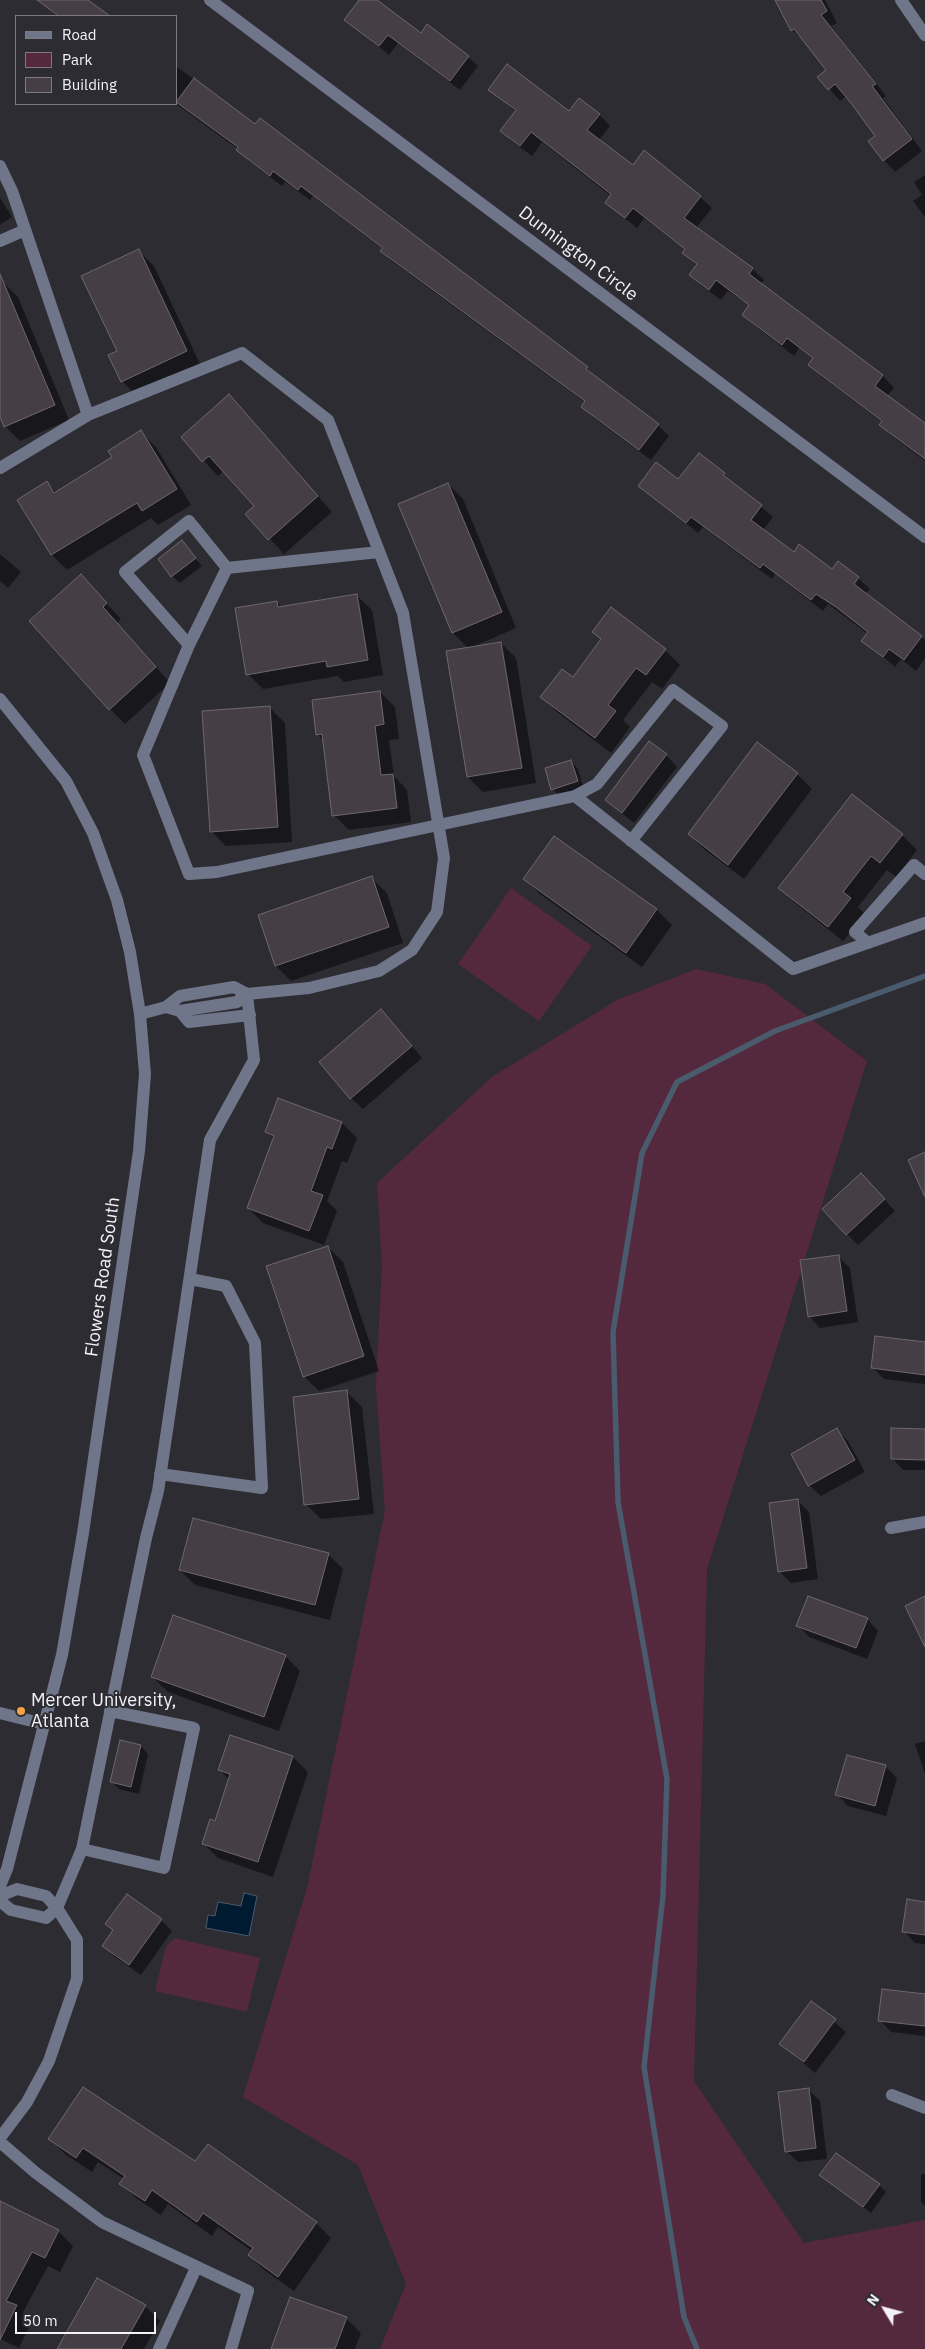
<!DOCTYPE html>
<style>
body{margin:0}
#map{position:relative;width:925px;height:2349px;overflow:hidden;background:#2e2c33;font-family:"IBM Plex Sans",sans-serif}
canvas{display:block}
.legend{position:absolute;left:15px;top:15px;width:162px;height:90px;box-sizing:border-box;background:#2e2c33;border:1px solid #7d7b81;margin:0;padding:6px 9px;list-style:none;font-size:15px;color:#f3f2f6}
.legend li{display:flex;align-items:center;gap:10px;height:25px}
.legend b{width:25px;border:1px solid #7d7b81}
.north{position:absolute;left:860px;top:2284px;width:50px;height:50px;-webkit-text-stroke:4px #2e2c33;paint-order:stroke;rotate:307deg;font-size:14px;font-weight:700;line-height:20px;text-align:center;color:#f3f2f6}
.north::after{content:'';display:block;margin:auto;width:18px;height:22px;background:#f3f2f6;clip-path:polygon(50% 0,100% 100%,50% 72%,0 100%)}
.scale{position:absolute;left:15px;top:2312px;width:141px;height:22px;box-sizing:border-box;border:2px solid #f3f2f6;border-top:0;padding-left:6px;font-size:15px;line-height:18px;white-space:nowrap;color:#f3f2f6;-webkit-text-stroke:4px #2e2c33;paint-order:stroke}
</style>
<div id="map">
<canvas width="925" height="2349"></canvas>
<ul class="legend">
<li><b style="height:6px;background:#70768a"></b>Road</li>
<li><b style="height:14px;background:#54293e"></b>Park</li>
<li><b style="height:14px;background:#453f45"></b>Building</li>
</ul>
<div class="north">N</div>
<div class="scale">50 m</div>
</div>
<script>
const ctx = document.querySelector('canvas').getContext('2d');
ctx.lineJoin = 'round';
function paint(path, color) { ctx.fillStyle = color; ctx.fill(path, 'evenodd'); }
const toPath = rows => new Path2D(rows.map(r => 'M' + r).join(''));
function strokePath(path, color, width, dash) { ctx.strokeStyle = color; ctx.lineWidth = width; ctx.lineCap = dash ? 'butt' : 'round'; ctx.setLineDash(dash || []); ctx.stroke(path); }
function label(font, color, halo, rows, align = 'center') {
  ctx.font = font + ' "IBM Plex Sans",sans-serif'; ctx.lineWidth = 4; ctx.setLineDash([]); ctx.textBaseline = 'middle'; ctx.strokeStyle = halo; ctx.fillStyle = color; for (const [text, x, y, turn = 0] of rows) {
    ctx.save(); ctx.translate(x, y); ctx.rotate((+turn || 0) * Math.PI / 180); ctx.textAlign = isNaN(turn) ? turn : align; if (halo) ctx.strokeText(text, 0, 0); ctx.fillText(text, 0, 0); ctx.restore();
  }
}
const green = toPath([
 [511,888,592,946,539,1021,458,964],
 [696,969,765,984,867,1061,707,1569,694,2081,804,2243,925,2220,925,2349,380,2349,406,2284,358,2165,243,2097,307,1888,385,1511,376,1385,382,1266,377,1183,492,1077,617,1000],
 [175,1938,260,1958,247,2012,155,1991,166,1946]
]);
const water = toPath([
 [244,1893,257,1896,249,1936,206,1928,208,1915,215,1916,218,1902,241,1906,244,1893]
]);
const shadow = toPath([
 [41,0,86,0,106,16,57,16],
 [361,0,375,0,421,34,468,57,478,66,460,90,398,43,389,55,346,20],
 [776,0,825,0,837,23,831,26,886,96,883,98,922,151,895,172,884,160,876,136,846,96,840,101,819,77,827,70,804,41,792,30],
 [176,66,587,368,598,379,658,425,669,436,651,460,594,418,583,407,586,403,393,262,382,251,383,249,313,196,310,200,285,182,282,186,249,161,238,149,176,104],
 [490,90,569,113,599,114,610,126,599,140,633,167,644,152,700,197,712,208,696,228,753,269,764,280,761,284,883,376,894,388,887,396,925,425,925,461,892,436,881,425,883,423,821,376,809,365,813,359,799,348,794,356,755,326,743,315,750,306,728,291,721,300,702,286,690,275,697,266,684,253,686,250,644,218,637,228,606,203,611,196,542,142,532,156,513,142,501,131,516,112],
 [925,175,925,217,913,201,922,195,914,182],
 [0,198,12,217,0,225],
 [139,251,154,266,201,366,137,396,122,381,118,352],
 [3,282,18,297,69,420,20,441,5,426,0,414,0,284],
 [244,411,332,512,284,554,247,514,255,507,224,471,218,476,182,437],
 [140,432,156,447,191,505,158,525,151,518,67,570,52,555,19,500,47,483,57,493,113,458],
 [699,454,773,517,763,530,794,553,832,571,858,578,870,589,865,594,921,637,925,640,925,658,916,671,901,659,895,667,863,640,868,634,828,604,823,611,775,574,772,579,703,527,698,533,640,485,678,481],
 [448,484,463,499,516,628,470,648,501,643,516,658,536,783,483,792,468,777,468,648,453,633],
 [182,542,202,566,180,583,172,576],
 [0,554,21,572,8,588,0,581],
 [81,576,121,619,117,623,170,683,125,724,110,709],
 [356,595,372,610,383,675,344,682,338,676,263,689,248,674,277,602,283,608],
 [665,650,680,665,662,689,652,682,623,720,630,727,611,753,557,712,542,697,573,679],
 [380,692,395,707,399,739,389,740,394,776,407,790,411,822,349,830,334,815,324,741,317,734],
 [270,708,285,723,292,842,226,846,211,831],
 [758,744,797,774,812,789,744,879,704,849,689,834],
 [666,755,677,767,634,823,606,800],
 [571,761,578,769,584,789,560,796,552,789],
 [902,835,917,850,896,877,887,870,858,907,865,914,843,941,795,903,780,888],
 [554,837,657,910,672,925,642,967,540,894,525,879],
 [371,878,387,893,403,943,291,981,276,966,259,916],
 [392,1022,422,1058,363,1109,351,1098],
 [279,1100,342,1123,357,1138,347,1163,342,1161,327,1201,337,1211,324,1245,263,1223,248,1208,274,1139,267,1132],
 [872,1186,895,1211,858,1245,847,1234],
 [328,1247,343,1262,379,1371,319,1391,304,1376],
 [838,1256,850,1268,858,1322,820,1328,809,1316],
 [925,1344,925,1384,884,1379,872,1367],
 [347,1392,362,1407,374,1514,321,1519,306,1504],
 [837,1430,848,1441,865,1472,821,1496,809,1485],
 [925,1430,925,1470,903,1470,892,1458],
 [797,1500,809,1512,818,1579,791,1583,779,1571],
 [328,1554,343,1569,330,1620,195,1585,180,1570],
 [867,1619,878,1631,867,1659,809,1637,798,1625],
 [285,1656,300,1671,279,1731,168,1692,152,1677],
 [925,1741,925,1774,915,1744],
 [141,1746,148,1754,139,1794,119,1789,111,1781],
 [293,1757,308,1772,273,1877,218,1858,203,1843,215,1822,229,1780,220,1770],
 [885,1766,897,1778,886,1816,848,1806,837,1794],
 [925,1903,925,1944,915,1943,904,1931],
 [161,1920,172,1931,141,1975,115,1957,104,1946,114,1931,107,1924],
 [925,1995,925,2036,891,2032,880,2020],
 [811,2002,846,2032,815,2073,780,2043],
 [808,2089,820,2101,827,2159,798,2162,786,2151],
 [50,2139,196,2163,208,2146,316,2223,331,2238,294,2291,264,2270,249,2255,252,2251,218,2227,212,2236,168,2204,161,2215,136,2198,121,2183,124,2179,98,2162,92,2172,65,2154],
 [921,2174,925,2174,925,2206,921,2202],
 [821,2175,879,2185,886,2192,871,2213],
 [0,2203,58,2231,73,2246,60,2272,48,2266,23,2312,32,2321,19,2348,0,2339],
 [145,2306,160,2321,144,2349,59,2349],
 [346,2318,361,2333,355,2349,273,2349]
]);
const stream = toPath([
 [697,2349,684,2317,644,2067,663,1895,667,1779,618,1502,613,1332,642,1153,677,1082,775,1031,925,976]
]);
const building = toPath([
 [37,0,88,0,110,16,59,16,37,0],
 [359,0,377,0,421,33,427,24,469,56,450,81,388,35,379,46,344,20,359,0],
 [775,0,821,0,827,11,821,15,876,84,872,86,912,139,883,161,868,141,875,136,851,103,835,84,828,90,817,77,826,70,794,29,791,31,775,0],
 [507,64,569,111,579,98,600,114,587,130,633,165,644,150,701,196,684,218,753,268,749,274,883,375,875,386,925,423,925,459,879,425,882,421,808,365,813,358,787,338,782,345,742,315,749,305,716,280,709,290,689,275,697,264,682,253,685,249,633,208,625,218,605,203,611,194,531,132,520,146,500,131,516,110,488,90,507,64],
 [194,78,255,124,260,118,588,367,586,369,659,424,639,450,581,407,585,401,380,251,383,248,301,186,298,190,273,171,270,176,236,150,238,147,176,102,194,78],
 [139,249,187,351,121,382,108,355,117,351,81,276,139,249],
 [0,274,55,405,4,427,0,417,0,274],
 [229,394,318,496,268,540,245,514,254,506,209,456,202,462,181,437,229,394],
 [141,430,177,489,142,511,137,503,51,555,17,500,47,481,54,493,112,457,108,451,141,430],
 [699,453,725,473,723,475,762,505,751,520,794,552,799,544,832,569,838,561,859,577,854,584,922,636,904,660,889,649,883,657,861,641,868,632,836,607,816,594,811,600,763,564,760,568,691,517,686,523,638,486,656,462,678,479,699,453],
 [448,483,502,612,452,633,398,504,448,483],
 [182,540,196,558,171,577,158,559,182,540],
 [81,574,107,603,103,607,156,667,109,710,29,621,81,574],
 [357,594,368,660,327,667,326,661,246,675,235,608,277,601,278,607,357,594],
 [611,607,666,649,646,675,636,668,608,705,616,711,595,738,540,697,562,669,573,677,601,639,592,632,611,607],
 [501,642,522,768,467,777,446,651,501,642],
 [380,691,384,724,375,726,381,775,393,774,397,808,332,816,322,734,316,735,312,700,380,691],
 [270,706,278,827,210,832,202,711,270,706],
 [649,741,667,754,622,813,605,800,649,741],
 [757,742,798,773,728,865,688,834,757,742],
 [571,760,578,781,551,790,545,768,571,760],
 [852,794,903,834,880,863,871,856,843,892,851,898,828,927,778,888,852,794],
 [554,836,657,909,626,953,523,879,554,836],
 [372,876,389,927,275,966,258,915,372,876],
 [381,1009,412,1046,350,1099,319,1062,381,1009],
 [278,1098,342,1122,332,1149,327,1147,311,1191,323,1195,309,1231,247,1208,274,1136,265,1132,278,1098],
 [925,1152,925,1197,908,1160,925,1152],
 [861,1173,885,1199,846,1235,822,1209,861,1173],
 [328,1246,364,1356,303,1377,266,1266,328,1246],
 [839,1255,847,1311,808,1317,800,1260,839,1255],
 [875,1336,925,1342,925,1375,871,1368,875,1336],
 [347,1390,359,1499,304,1505,293,1397,347,1390],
 [837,1428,855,1460,808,1486,791,1454,837,1428],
 [891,1428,925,1429,925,1460,891,1459,891,1428],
 [798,1499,807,1568,778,1572,769,1503,798,1499],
 [193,1518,329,1553,315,1605,179,1570,193,1518],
 [808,1596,868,1618,856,1648,796,1626,808,1596],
 [925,1596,925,1647,905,1606,925,1596],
 [173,1615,286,1655,264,1717,151,1677,173,1615],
 [230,1735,293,1756,258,1862,202,1844,210,1819,215,1821,230,1774,218,1770,230,1735],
 [120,1740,141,1745,131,1787,110,1782,120,1740],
 [847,1755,886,1765,875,1806,835,1795,847,1755],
 [127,1894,162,1919,129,1965,102,1946,113,1930,105,1924,127,1894],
 [907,1899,925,1902,925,1935,902,1932,907,1899],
 [882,1989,925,1994,925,2026,878,2021,882,1989],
 [811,2001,836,2019,804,2062,779,2044,811,2001],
 [83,2087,195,2161,208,2144,317,2222,278,2277,248,2255,253,2248,203,2213,197,2222,152,2190,145,2201,119,2184,125,2176,83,2148,76,2158,48,2139,83,2087],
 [809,2088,816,2148,785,2152,778,2092,809,2088],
 [836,2153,880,2184,863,2207,819,2175,836,2153],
 [0,2201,59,2230,45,2258,32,2252,6,2301,17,2305,0,2340,0,2201],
 [97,2278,146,2305,121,2349,57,2349,97,2278],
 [290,2297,347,2317,335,2349,271,2349,290,2297]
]);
const minor = toPath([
 [210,0,925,537],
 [901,0,925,35],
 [0,166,12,191,88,415],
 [0,241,25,230],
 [0,468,88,415,242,353,328,420,403,613,444,858,437,912,412,950,379,971,309,988,247,994,254,1060,210,1140,158,1491,146,1538,82,1849,57,1908,46,1918,11,1910,0,1901],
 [227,568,189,645,143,755,189,874,217,872,575,796,597,784,673,690,722,726,631,841],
 [227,568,379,552],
 [189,645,125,572,189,521,227,568],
 [0,699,66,781,93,833,117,900,130,952,140,1014,145,1074,139,1151,83,1533,62,1655,7,1869,0,1886],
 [575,796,793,969,925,923],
 [868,943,855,932,914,865,925,874],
 [180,1011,189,1022,250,1015],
 [140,1014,166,1007,180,996,234,987,247,994,237,1002,180,1011,166,1007],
 [160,1474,262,1488,255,1343,226,1286,190,1279],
 [891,1528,925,1522],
 [0,1713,44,1724],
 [82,1849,164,1868,194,1728,110,1711],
 [0,1896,17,1889,46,1896,57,1908,77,1940,77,1979,49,2061,27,2102,0,2138],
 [892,2095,925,2108],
 [0,2142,36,2173,102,2222,248,2291,231,2349],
 [159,2349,196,2268]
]);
const markers = [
 [21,1711,5,"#f4a345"]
];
const streetNames = [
 ["Dunnington Circle",578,254,37],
 ["Flowers Road South",103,1277,-82]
];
const poiNames = [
 ["Mercer University,",31,1701],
 ["Atlanta",31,1722]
];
paint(green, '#54293e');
paint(water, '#001a31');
strokePath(water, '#495b6c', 1);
paint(shadow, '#0007');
strokePath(stream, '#495b6c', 5.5);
paint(building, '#453f45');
strokePath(building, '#6e686e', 1);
strokePath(minor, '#70768a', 12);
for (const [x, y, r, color] of markers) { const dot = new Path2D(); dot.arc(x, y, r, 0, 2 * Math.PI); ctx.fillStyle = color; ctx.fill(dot); strokePath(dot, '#2e2c33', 2); }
label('18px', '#f3f2f6', '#2e2c33', streetNames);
label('18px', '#f3f2f6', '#2e2c33', poiNames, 'left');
</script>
